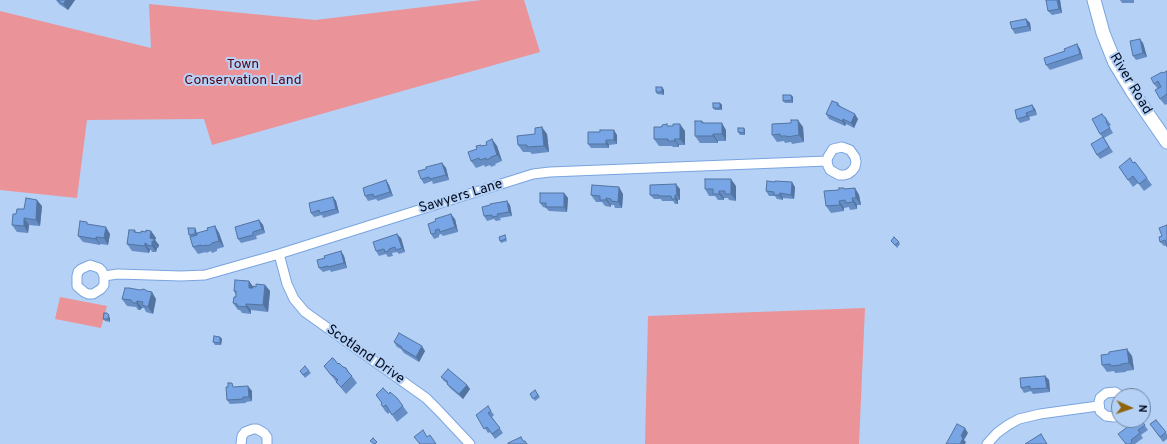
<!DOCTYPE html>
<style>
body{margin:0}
#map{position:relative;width:1167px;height:444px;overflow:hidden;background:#b6d1f6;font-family:Overpass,sans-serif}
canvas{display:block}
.north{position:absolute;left:1111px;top:388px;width:40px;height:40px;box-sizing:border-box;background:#b6d1f6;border:1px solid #6e83a1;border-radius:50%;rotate:93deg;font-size:11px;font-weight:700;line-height:16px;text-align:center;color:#010d22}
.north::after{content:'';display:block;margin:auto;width:14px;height:18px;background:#90640d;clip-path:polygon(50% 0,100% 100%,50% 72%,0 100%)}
</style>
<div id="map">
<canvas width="1167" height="444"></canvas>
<div class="north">N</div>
</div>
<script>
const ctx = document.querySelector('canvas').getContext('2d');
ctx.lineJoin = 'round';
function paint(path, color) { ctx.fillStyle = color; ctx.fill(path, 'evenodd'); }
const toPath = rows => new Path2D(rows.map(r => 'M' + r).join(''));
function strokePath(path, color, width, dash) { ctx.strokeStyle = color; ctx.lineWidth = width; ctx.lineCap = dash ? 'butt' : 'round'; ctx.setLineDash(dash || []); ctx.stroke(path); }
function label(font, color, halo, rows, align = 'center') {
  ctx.font = font + ' Overpass,sans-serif'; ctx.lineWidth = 4; ctx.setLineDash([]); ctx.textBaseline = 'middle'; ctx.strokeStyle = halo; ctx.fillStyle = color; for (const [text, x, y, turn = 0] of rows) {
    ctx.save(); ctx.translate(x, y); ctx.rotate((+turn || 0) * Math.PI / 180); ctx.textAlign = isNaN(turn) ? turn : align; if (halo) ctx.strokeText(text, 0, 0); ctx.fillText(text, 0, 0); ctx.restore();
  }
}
const green = toPath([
 [482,0,524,0,540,52,212,145,204,119,87,120,77,198,0,190,0,11,151,48,149,4,315,20],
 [60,297,107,306,101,328,55,319],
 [865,308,859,444,645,444,648,316]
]);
const street = toPath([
 [279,254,287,284,294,299,305,312,426,398,438,410,470,444],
 [104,276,104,285,101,289,93,294,88,294,84,292,77,286,77,276,78,272,81,269,90,265,99,268,102,271,104,276,118,274,181,276,205,275,279,254,533,174,550,172,827,161,828,166,830,170,839,175,844,175,848,174,852,171,855,167,856,162,855,157,850,150,842,147,833,149,828,157,827,161],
 [1119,415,1114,417,1106,416,1100,411,1099,402,1100,398,1106,393,1115,392,1121,396],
 [241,444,242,436,245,432,253,429,257,429,264,433,267,437,267,444],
 [987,444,997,433,1008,425,1019,419,1040,414,1098,406]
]);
const secondary = toPath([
 [1094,0,1103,33,1115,63,1132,91,1167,142]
]);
const wall = toPath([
 [56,0,75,0,68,10,59,4],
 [1060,0,1062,13,1052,15,1048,11],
 [1120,0,1134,0,1134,3,1122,3],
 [1026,19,1030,23,1031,31,1015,34,1012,29],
 [1143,43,1147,57,1136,60,1133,56],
 [1077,44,1080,49,1083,59,1050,70,1046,65,1065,51],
 [1167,71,1167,104,1165,105,1160,99,1158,89,1154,84,1163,73],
 [662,87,664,90,664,95,657,94,656,92],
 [791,95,793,97,793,103,785,103,783,101],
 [720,103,722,105,722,110,715,110,713,108],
 [838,103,840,106,858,119,854,128,846,124,845,126,829,119,826,114],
 [1032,105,1035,109,1037,115,1029,117,1030,120,1020,123,1017,119],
 [1104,117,1105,117,1111,125,1109,126,1113,133,1104,138,1113,152,1100,159,1097,155,1103,138,1100,134],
 [702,121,704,123,726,130,726,141,718,141,718,143,700,143,695,136],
 [668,126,685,131,685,145,679,145,679,147,673,147,672,146,659,146,654,139,662,127],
 [803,127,804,142,792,144,791,142,785,143,784,141,777,142,772,135],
 [745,130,745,135,740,135,738,132],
 [547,134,549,152,532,154,530,152,523,152,518,145],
 [617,135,617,144,609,145,609,148,591,148,588,144],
 [492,139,497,146,502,161,495,164,496,165,491,167,490,165,485,167,484,165,476,168,471,161,477,149,487,145],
 [1135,162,1152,185,1144,191,1138,183,1133,187,1119,167,1133,163],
 [442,163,446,168,449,180,433,184,432,181,424,184,421,179,426,169],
 [386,180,389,185,393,196,378,201,376,199,368,201,365,196],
 [736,186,736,201,729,200,728,198,724,198,724,200,718,200,715,196,709,196,705,189],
 [795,187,794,199,783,198,783,200,777,199,775,196,769,196,766,191],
 [844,188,845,189,855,188,859,195,861,205,857,205,857,209,850,210,849,207,844,208,844,211,831,213,826,206,839,190],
 [680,189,680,200,678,200,678,204,675,204,673,201,662,201,661,199,654,199,650,195],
 [564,193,568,198,567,212,549,211,546,208,543,207,540,203],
 [623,194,622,208,615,208,614,205,611,205,611,207,605,206,602,202,596,202,591,195],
 [333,197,336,201,339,213,323,218,322,215,314,217,311,213],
 [510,205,512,216,500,218,501,220,496,221,494,219,487,221,484,216],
 [42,206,40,226,29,225,28,233,17,232,12,225,16,214,24,209],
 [455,219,458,232,443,236,441,234,439,235,439,237,434,239,431,234,428,224],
 [259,220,263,225,265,233,256,236,257,239,241,243,238,239],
 [89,224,110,234,108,245,100,244,100,245,83,242,78,236],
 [1167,225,1167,245,1164,246,1160,242,1162,236],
 [215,226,219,233,224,247,217,249,217,251,212,253,211,251,206,253,206,252,198,254,193,247,190,237,189,235,196,230,197,235],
 [135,230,136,232,141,233,151,231,156,238,155,240,159,245,158,248,157,248,156,252,152,252,151,250,150,250,149,253,132,251,127,244],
 [401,238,405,252,399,254,397,252,392,253,393,256,388,257,386,254,379,256,376,251],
 [506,238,507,241,501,243,500,241],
 [891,241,899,242,900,244,897,248],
 [341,251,344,256,347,268,331,272,330,270,323,272,319,268,325,258],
 [249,281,253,287,256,287,265,285,270,291,268,312,251,310,251,314,242,313,240,310,238,310,233,303,236,295,234,291],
 [147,291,156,299,153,314,146,312,144,308,142,308,140,310,138,310,136,307,127,306,122,299],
 [110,318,110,322,105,321,103,319],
 [220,337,222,339,221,345,215,345,213,342],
 [394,342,425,351,419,362,404,353,401,349,397,347],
 [1132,356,1134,370,1126,371,1126,372,1115,373,1114,371,1107,372,1102,365],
 [338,364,346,368,357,383,346,394,341,388,324,366],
 [300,371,309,371,311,373,305,378],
 [1045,376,1049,380,1050,392,1033,394,1031,391,1024,393,1021,388],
 [441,377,467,385,470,389,463,399,450,388,447,384,447,383,444,381],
 [228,387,235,387,252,391,252,401,246,402,246,403,230,404,227,400],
 [535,390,540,397,535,401,530,394],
 [389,394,397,398,408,413,397,422,390,412,388,414,385,411,381,404,382,403,376,395],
 [491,411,494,415,492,417,503,433,495,439,490,432,488,433,476,415],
 [1141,420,1148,430,1141,435,1143,438,1135,444,1126,444],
 [1156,420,1167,434,1167,439,1163,442,1150,424]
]);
const shadedWall = toPath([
 [66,0,75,0,68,10,63,4],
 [1057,0,1060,0,1062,13,1059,9],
 [1026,19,1030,23,1031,31,1028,26],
 [1140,39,1143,43,1147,57,1143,53],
 [1077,44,1080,49,1083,59,1080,54],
 [662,87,664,90,664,95,662,92],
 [791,95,793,97,793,103,792,100],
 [720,103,722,105,722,110,720,108],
 [1032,105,1035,109,1037,115,1034,110],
 [1026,113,1029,117,1030,120,1027,116],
 [855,114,858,119,854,128,851,123],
 [843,119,846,124,845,126,842,121],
 [798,120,803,127,804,142,799,135],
 [722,123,726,130,726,141,722,134],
 [680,124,685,131,685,145,680,139],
 [542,127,547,134,549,152,544,146],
 [744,128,745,130,745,135,744,133],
 [614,130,617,135,617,144,614,140],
 [713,134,718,141,718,143,713,136],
 [492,139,497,146,502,161,497,155],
 [674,139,679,145,679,147,675,141],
 [606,140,609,145,609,148,606,144],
 [442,163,446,168,449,180,446,175],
 [731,179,736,186,736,201,731,194],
 [386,180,389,185,393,196,390,192],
 [792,182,795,187,794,199,791,195],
 [676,184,680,189,680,200,677,195],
 [619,187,623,194,622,208,618,202],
 [855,188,859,195,861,205,856,198],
 [719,191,724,198,724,200,719,194],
 [564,193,568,198,567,212,564,207],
 [780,193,783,198,783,200,779,195],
 [675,195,678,200,678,204,675,199],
 [333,197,336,201,339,213,336,209],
 [606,198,611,205,611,207,606,200],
 [852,198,857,205,857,209,853,202],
 [37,200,42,206,40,226,36,220],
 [507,201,510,205,512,216,509,212],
 [839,201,844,208,844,211,840,205],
 [451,214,455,219,458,232,455,227],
 [24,218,29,225,28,233,24,226],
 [259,220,263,225,265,233,262,229],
 [215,226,219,233,224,247,219,241],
 [106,227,110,234,108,245,104,238],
 [195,228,196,230,197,236,195,234],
 [151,231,156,238,155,240,159,245,158,248,153,242,150,238],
 [397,234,401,238,405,252,402,248],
 [96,237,100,244,100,245,96,239],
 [152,241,157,248,156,252,152,246],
 [145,243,150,250,149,253,145,246],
 [341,251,344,256,347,268,344,263],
 [249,281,254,288,254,295,249,288],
 [265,285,270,291,268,312,263,305],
 [152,292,156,299,153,314,148,307],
 [137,301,142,308,140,310,136,303],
 [246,304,251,310,251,314,246,307],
 [107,313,110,318,110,322,108,319],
 [220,337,222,339,221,345,220,343],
 [422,346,425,351,419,362,416,357],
 [1127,349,1132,356,1134,370,1129,363],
 [1045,376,1049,380,1050,392,1047,388],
 [467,385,470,389,463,399,459,394],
 [248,386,252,391,252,401,249,397],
 [965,428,968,433,964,440,966,442,965,444,960,444,961,436]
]);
const building = toPath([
 [58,0,66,0,63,4,58,0],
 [1046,0,1057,0,1059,9,1048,11,1046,0],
 [1026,19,1028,26,1012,29,1010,22,1026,19],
 [1140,39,1143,53,1133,56,1130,41,1140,39],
 [1077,44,1080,54,1046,65,1044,58,1065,51,1064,49,1077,44],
 [1167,71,1167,94,1160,99,1155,90,1161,87,1158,81,1154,84,1151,78,1162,72,1163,73,1167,71],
 [656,87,662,87,662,92,656,92,656,87],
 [783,95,791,95,792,100,783,101,783,95],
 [832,101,838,103,837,105,855,114,851,123,843,119,842,121,826,114,832,101],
 [713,103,720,103,720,108,713,108,713,103],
 [1032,105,1034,110,1026,113,1027,116,1017,119,1015,110,1032,105],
 [1102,114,1104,117,1105,117,1107,121,1106,122,1110,128,1100,134,1092,119,1102,114],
 [791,120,798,120,799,135,787,137,787,136,780,136,780,134,772,135,772,124,791,123,791,120],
 [695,121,702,121,702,123,722,123,722,134,713,134,713,136,695,136,695,121],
 [667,124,667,126,673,126,673,124,680,124,680,139,674,139,675,141,668,141,668,139,654,139,654,127,662,127,662,125,667,124],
 [542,127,544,146,527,147,527,145,518,145,517,136,535,134,535,128,542,127],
 [738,128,744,128,744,133,738,132,738,128],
 [600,130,614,130,614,140,606,140,606,144,588,144,588,132,600,132,600,130],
 [1103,137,1109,147,1097,155,1091,144,1103,137],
 [492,139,497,155,491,157,491,158,486,160,486,158,480,160,479,158,471,161,468,152,477,149,476,146,481,145,481,146,487,145,486,142,492,139],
 [1130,158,1133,163,1135,162,1147,178,1139,184,1133,176,1128,180,1119,167,1130,158],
 [442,163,446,175,430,179,429,177,421,179,418,171,426,169,426,167,442,163],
 [705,179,731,179,731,194,725,194,725,191,719,191,719,194,713,194,713,189,705,189,705,179],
 [386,180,390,192,374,197,373,194,365,196,363,188,386,180],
 [767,181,775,182,775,181,792,182,791,195,780,193,779,195,774,195,774,192,766,191,767,181],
 [676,184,677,195,675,195,675,199,672,199,671,196,659,196,659,195,650,195,650,185,676,184],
 [592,185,619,187,618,202,611,201,611,199,606,198,606,200,600,200,600,196,591,195,592,185],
 [839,188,844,188,844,189,855,188,856,198,852,198,853,202,846,203,845,200,839,201,840,205,826,206,824,191,839,190,839,188],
 [540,193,564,193,564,207,546,207,546,203,540,203,540,193],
 [333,197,336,209,320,213,319,210,311,213,309,203,333,197],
 [26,198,37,200,36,220,24,218,24,226,12,225,13,214,16,214,17,209,24,209,26,198],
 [507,201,509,212,497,214,498,216,492,217,492,215,484,216,482,207,490,205,490,204,507,201],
 [451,214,455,227,440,232,439,229,435,230,436,233,431,234,428,224,436,221,435,219,451,214],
 [259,220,262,229,253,232,253,235,238,239,235,227,259,220],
 [80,221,87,222,87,224,106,227,104,238,96,237,96,239,78,236,80,221],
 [1167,225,1167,247,1165,240,1160,242,1159,237,1162,236,1159,228,1167,225],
 [215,226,219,241,212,243,212,244,207,246,207,245,202,246,201,245,193,247,190,237,197,235,197,233,208,230,207,228,215,226],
 [188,228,195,228,195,234,189,235,188,228],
 [129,230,135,230,134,232,141,233,141,231,146,232,146,230,151,231,150,238,154,239,153,242,152,241,152,246,147,245,147,244,145,243,145,246,127,244,129,230],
 [397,234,402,248,396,250,395,247,389,249,389,251,385,252,384,249,376,251,373,242,397,234],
 [505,235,506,239,500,241,499,237,505,235],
 [894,237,899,242,895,245,891,241,894,237],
 [341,251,344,263,328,267,328,266,319,268,317,260,325,258,324,256,341,251],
 [235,280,249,281,249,288,253,288,253,286,256,287,256,284,265,285,263,305,246,304,246,307,237,306,237,304,233,303,234,297,236,297,236,291,234,291,235,280],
 [125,288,129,288,140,290,144,289,147,291,152,292,148,307,142,305,143,302,137,301,136,303,133,303,131,300,122,299,125,288],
 [104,313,107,313,109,315,108,319,103,319,104,313],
 [399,333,422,346,416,357,401,348,402,347,394,342,399,333],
 [214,336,220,337,220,343,213,342,214,336],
 [1127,349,1129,363,1121,364,1121,365,1111,366,1110,364,1102,365,1101,355,1109,354,1109,352,1127,349],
 [332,358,334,359,338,364,339,363,343,367,346,368,348,372,352,376,341,387,336,382,338,380,334,376,331,375,324,366,332,358],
 [305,366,309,371,303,375,300,371,305,366],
 [448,369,467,385,459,394,447,384,448,382,441,377,448,369],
 [1045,376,1047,388,1030,389,1030,386,1021,388,1020,378,1045,376],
 [228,383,232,383,233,387,248,386,249,397,243,397,243,399,227,400,226,387,228,387,228,383],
 [383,388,389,394,390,392,397,398,403,406,392,415,386,405,383,407,381,404,382,403,376,395,383,388],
 [535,390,538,395,533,399,530,394,535,390],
 [488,406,491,411,488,413,500,428,492,434,487,427,484,429,476,415,488,406],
 [1137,420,1141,420,1145,425,1138,430,1140,433,1131,440,1132,442,1130,444,1126,444,1118,434,1137,420],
 [1156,420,1166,432,1160,437,1150,424,1156,420],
 [957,424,965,428,961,436,963,438,960,444,946,444,957,424],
 [423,430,427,437,430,435,436,444,420,444,414,437,423,430],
 [1041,434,1047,444,1025,444,1041,434],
 [521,437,523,441,525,441,527,444,508,444,508,443,521,437],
 [373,438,377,442,375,444,374,444,370,441,373,438]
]);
const parkNames = [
 ["Town",243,65],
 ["Conservation Land",243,81]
];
const streetNames = [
 ["River Road",1130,84,59],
 ["Sawyers Lane",461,197,-17],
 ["Scotland Drive",365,355,35]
];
paint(green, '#ea9499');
strokePath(street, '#79a4df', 11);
strokePath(secondary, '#79a4df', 15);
strokePath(street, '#fff', 9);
strokePath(secondary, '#fff', 13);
paint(wall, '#668ec5');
paint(shadedWall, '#5374a0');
paint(building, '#77a5e5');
strokePath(building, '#5374a0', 1);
label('14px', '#540416', '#b6d1f6', parkNames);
label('14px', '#010d22', '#b6d1f6', streetNames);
</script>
